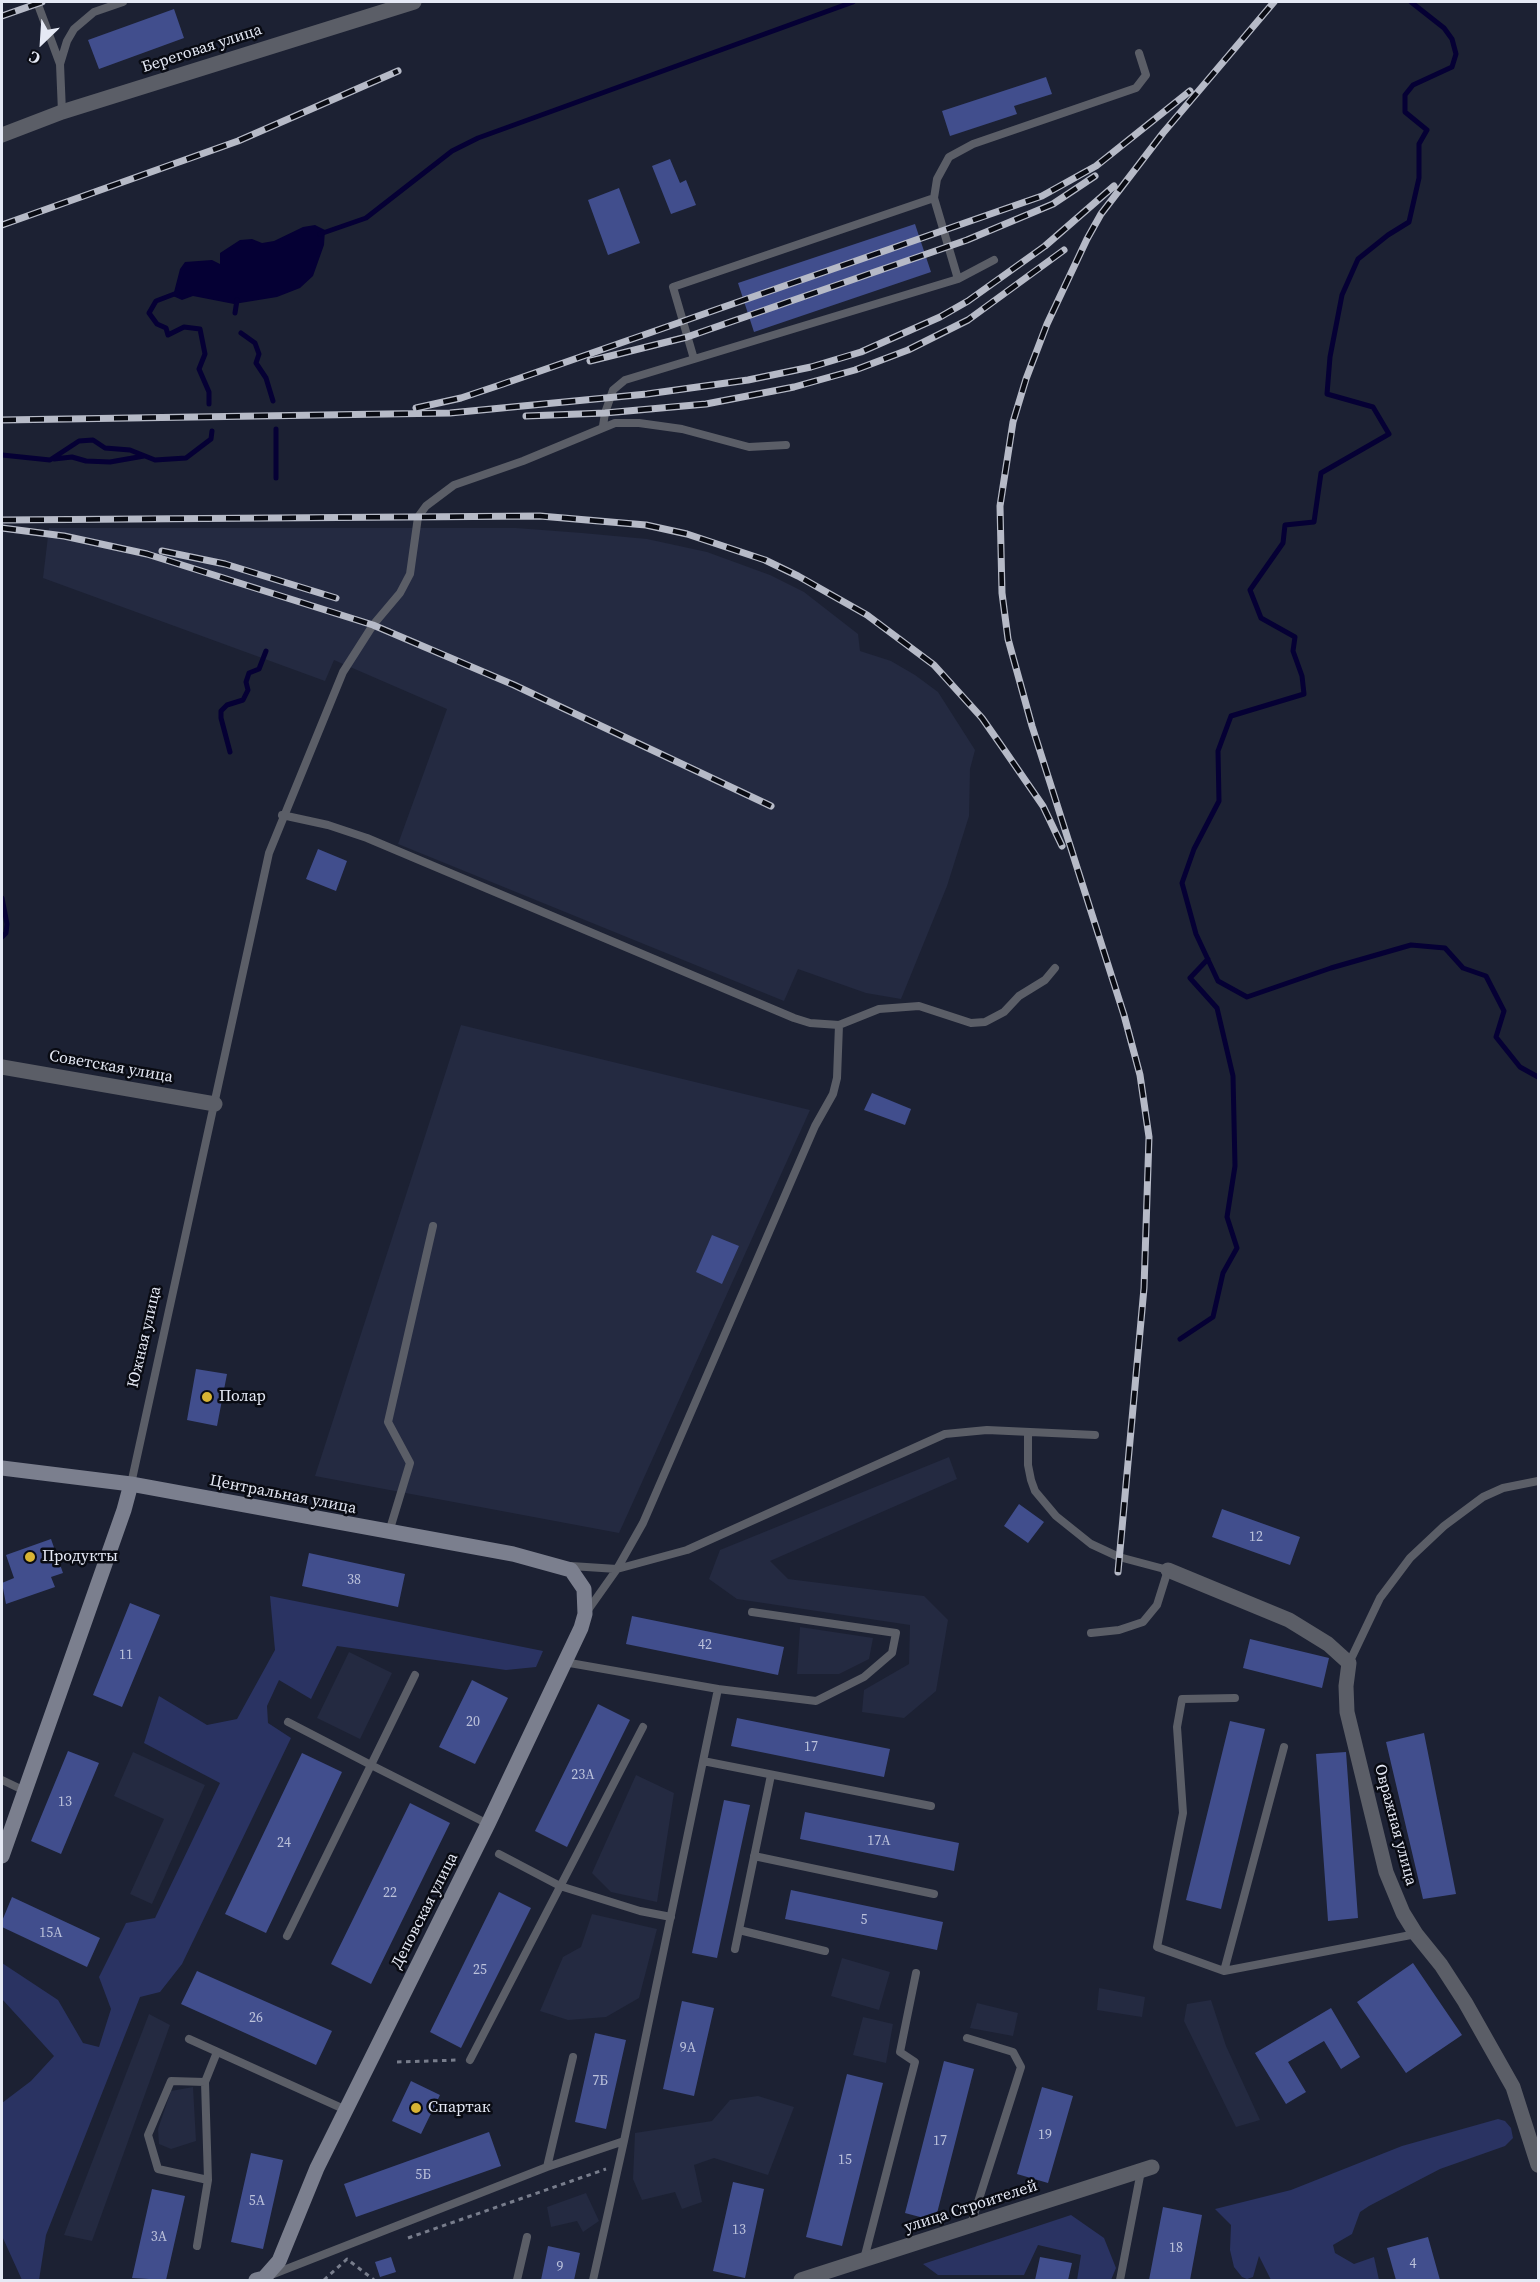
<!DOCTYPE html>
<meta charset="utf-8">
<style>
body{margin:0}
#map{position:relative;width:1540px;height:2282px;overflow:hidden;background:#1c2133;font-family:"Source Serif 4",serif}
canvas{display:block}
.frame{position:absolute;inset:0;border:3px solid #e5e9f5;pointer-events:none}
.north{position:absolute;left:12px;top:12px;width:60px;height:60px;-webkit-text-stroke:4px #090b13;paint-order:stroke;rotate:205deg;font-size:16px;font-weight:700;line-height:24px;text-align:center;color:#e5e9f5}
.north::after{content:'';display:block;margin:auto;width:21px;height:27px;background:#e5e9f5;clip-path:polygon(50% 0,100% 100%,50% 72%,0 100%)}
</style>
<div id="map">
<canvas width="1540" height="2282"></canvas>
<div class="frame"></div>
<div class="north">С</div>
</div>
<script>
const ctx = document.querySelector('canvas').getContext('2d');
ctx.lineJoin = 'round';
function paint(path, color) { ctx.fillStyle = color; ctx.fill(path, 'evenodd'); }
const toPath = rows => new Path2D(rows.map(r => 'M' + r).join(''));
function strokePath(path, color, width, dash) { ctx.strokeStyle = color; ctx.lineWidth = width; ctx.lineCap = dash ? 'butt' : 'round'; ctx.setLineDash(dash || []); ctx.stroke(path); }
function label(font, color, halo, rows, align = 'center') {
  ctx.font = font + ' "Source Serif 4",serif'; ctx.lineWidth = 5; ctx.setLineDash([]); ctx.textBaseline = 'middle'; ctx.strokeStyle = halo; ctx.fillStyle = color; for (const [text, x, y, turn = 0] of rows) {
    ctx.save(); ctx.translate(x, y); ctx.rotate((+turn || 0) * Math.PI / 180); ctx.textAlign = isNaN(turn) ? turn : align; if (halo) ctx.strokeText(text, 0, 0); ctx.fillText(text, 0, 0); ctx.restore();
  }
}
const built = toPath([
 [49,528,516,528,582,533,647,539,707,552,770,575,804,592,858,634,860,651,891,661,915,675,938,692,975,750,970,769,969,816,947,886,901,999,866,993,798,969,784,1001,398,844,447,709,334,660,325,681,43,578],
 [461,1025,810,1110,619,1533,315,1476],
 [949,1457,957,1479,770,1561,788,1579,924,1596,948,1620,936,1691,904,1718,862,1712,864,1690,909,1664,910,1625,737,1599,709,1579,720,1550],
 [800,1627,873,1638,869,1659,839,1674,797,1674],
 [349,1652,392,1673,360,1739,317,1718],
 [133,1752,205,1785,152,1904,130,1894,164,1819,114,1796],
 [636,1775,674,1793,657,1902,611,1892,592,1873],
 [592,1914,657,1929,639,1998,606,2017,568,2020,540,2011,563,1957,581,1947],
 [842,1958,890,1972,879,2010,831,1996],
 [1099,1988,1145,1997,1142,2017,1097,2010],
 [1211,2000,1226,2046,1260,2120,1236,2127,1184,2021,1187,2004],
 [977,2003,1018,2013,1013,2036,970,2028],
 [149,2014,170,2025,92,2241,64,2235],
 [863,2017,893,2024,886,2063,853,2055],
 [193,2087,196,2141,171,2149,159,2144,158,2129,171,2091],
 [758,2096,794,2107,768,2175,714,2158,694,2165,702,2202,682,2209,675,2192,642,2200,633,2179,635,2133,712,2121,730,2100],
 [586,2193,599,2221,583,2232,577,2221,551,2227,547,2207]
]);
const green = toPath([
 [270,1596,543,1651,536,1667,506,1670,337,1646,311,1699,279,1680,267,1706,268,1723,291,1738,182,1964,160,1992,140,1997,46,2235,39,2280,22,2280,2,2236,2,2103,31,2081,54,2056,2,1999,2,1963,58,2000,83,2043,99,2047,111,2009,99,1977,126,1923,155,1918,220,1783,144,1743,159,1696,207,1725,237,1719,275,1650],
 [1498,2119,1505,2121,1511,2128,1513,2138,1505,2146,1440,2169,1369,2206,1360,2212,1352,2234,1333,2245,1335,2253,1354,2264,1374,2257,1379,2280,1271,2280,1259,2256,1253,2277,1247,2279,1242,2277,1234,2267,1230,2250,1231,2225,1215,2209,1291,2190,1402,2146],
 [1071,2215,1104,2238,1116,2268,1111,2280,1077,2280,1081,2255,1038,2245,1024,2275,938,2275,923,2264]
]);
const water = toPath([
 [315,225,325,230,324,245,313,276,300,288,277,297,234,304,193,296,182,300,173,296,180,269,185,262,212,260,220,264,220,253,240,240,252,239,262,243,274,241,303,227]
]);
const stream = toPath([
 [1411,2,1444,28,1452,39,1456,54,1452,67,1413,85,1405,95,1405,112,1427,130,1419,144,1419,178,1409,222,1388,235,1358,259,1342,295,1330,357,1327,394,1373,407,1389,434,1321,473,1314,522,1285,525,1283,543,1250,590,1261,618,1295,637,1293,651,1302,676,1304,694,1231,716,1218,751,1219,801,1194,849,1182,883,1196,934,1218,981,1247,997,1331,968,1411,945,1445,948,1463,968,1486,976,1504,1011,1496,1037,1520,1067,1538,1077],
 [320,234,366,218,452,151,478,138,853,2],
 [177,293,156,301,149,313,157,324,166,328,168,335,184,327,200,329,205,354,199,369,209,392,209,404],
 [235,313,237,300],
 [241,333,255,343,259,354,256,363,266,378,273,401],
 [276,429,276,478],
 [2,455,50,460,79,441,93,440,105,448,130,450,155,460,186,458,211,439,212,431],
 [54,459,72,457,86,461,110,462,144,456],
 [230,752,221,718,221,711,227,705,243,700,248,690,246,682,249,673,259,669,266,651],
 [2,898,7,924,6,933,2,937],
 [1180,1339,1213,1317,1223,1273,1237,1248,1227,1217,1235,1166,1233,1076,1217,1008,1190,978,1208,959]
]);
const building = toPath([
 [174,9,184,38,99,69,88,40],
 [1046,77,1052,94,1014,106,1017,114,950,136,942,111],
 [670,159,680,183,686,180,696,205,671,214,652,166],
 [619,188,640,243,608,255,588,200],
 [915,224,931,272,754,332,738,283],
 [318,849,347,861,336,891,306,879],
 [872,1093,911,1109,905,1125,864,1110],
 [712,1235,739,1246,722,1284,696,1272],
 [196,1369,227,1374,217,1426,187,1420],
 [1019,1504,1044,1522,1028,1543,1004,1526],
 [1222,1509,1300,1537,1290,1565,1212,1537],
 [51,1539,63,1573,51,1577,55,1587,6,1604,2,1583,14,1578,6,1555],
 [309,1553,405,1574,398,1607,302,1586],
 [130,1603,160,1615,122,1707,93,1695],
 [632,1616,784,1647,778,1675,626,1644],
 [1250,1639,1329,1658,1322,1688,1243,1668],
 [472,1680,508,1698,475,1764,439,1747],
 [598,1704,630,1720,567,1847,535,1831],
 [737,1718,890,1749,884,1777,731,1746],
 [1230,1721,1265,1729,1221,1909,1186,1900],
 [1424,1733,1456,1894,1423,1899,1386,1742],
 [68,1751,99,1763,61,1854,31,1841],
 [1346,1752,1358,1918,1328,1921,1316,1754],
 [302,1753,342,1772,266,1933,225,1914],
 [724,1800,750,1805,717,1958,692,1953],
 [410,1803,450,1823,371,1984,331,1964],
 [805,1812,959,1843,954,1871,800,1839],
 [791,1890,943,1922,937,1950,785,1919],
 [499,1892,531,1908,461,2048,430,2032],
 [12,1897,100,1938,87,1967,2,1927,2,1921],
 [1413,1963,1462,2035,1406,2073,1357,2002],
 [197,1971,332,2031,316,2065,181,2004],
 [682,2001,714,2008,694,2096,663,2089],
 [1331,2008,1360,2057,1341,2069,1324,2041,1288,2062,1306,2092,1286,2104,1255,2053],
 [595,2033,626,2040,606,2129,575,2122],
 [944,2061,974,2069,935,2221,905,2213],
 [847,2074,883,2083,842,2246,806,2237],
 [411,2081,440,2095,421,2134,392,2121],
 [1042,2087,1073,2096,1048,2183,1017,2174],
 [489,2132,501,2166,356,2217,344,2184],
 [251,2153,283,2160,263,2249,231,2242],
 [733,2182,764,2189,745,2278,713,2271],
 [152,2189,185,2196,166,2280,132,2278],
 [1163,2207,1202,2215,1190,2280,1149,2280],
 [1428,2237,1440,2280,1396,2280,1387,2248],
 [548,2246,580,2253,574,2280,541,2280],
 [391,2257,396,2272,380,2277,375,2262],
 [1040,2257,1072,2263,1068,2280,1035,2280]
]);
const path = toPath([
 [397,2062,459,2060],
 [408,2238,606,2169],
 [324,2280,347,2259,374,2280]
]);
const lane = toPath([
 [37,2,60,64,62,112],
 [60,64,67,41,74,29,94,12,123,2],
 [958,279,934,198,937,179,949,157,973,144,1136,88,1146,75,1139,53],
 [694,359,673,287,934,198],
 [603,426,605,413,613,390,625,380,958,279,994,260],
 [282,815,328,825,367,838,794,1018,810,1023,839,1025,879,1009,919,1006,971,1023,985,1022,1004,1012,1019,996,1045,980,1055,968],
 [1028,1432,1028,1465,1031,1480,1035,1491,1056,1516,1091,1544,1119,1557,1168,1570,1157,1605,1143,1622,1119,1630,1091,1633],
 [131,1484,269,853,343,672,373,625,400,593,410,574,418,517,426,506,454,485,523,461,615,423,639,423,682,429,749,447,786,445],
 [389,1532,410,1463,388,1422,433,1226],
 [571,1566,617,1569,687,1550,945,1434,987,1430,1095,1435],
 [588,1610,617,1569,643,1523,815,1126,833,1094,837,1078,839,1025],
 [1349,1663,1380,1598,1410,1558,1444,1526,1483,1497,1503,1488,1538,1481],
 [718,1689,816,1701,864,1677,892,1653,896,1633,752,1612],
 [1235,1698,1182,1699,1177,1727,1183,1813,1157,1947,1224,1971,1416,1934],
 [288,1722,371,1765,415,1675],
 [703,1761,931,1806],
 [2,1780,25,1791],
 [499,1854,560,1886,640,1911,671,1917],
 [754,1856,934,1894],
 [739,1930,825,1951],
 [287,1936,371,1765,488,1824],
 [735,1949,771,1775],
 [1224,1971,1284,1747],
 [967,2038,1013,2052,1021,2067,971,2224],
 [189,2039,346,2110],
 [470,2060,643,1727],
 [547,2167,624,2141,718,1689,564,1662],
 [208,2180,158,2169,148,2135,171,2081,205,2082,217,2052],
 [197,2246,208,2180,205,2082],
 [864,2259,915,2062,900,2052,916,1973],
 [271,2275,547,2167,573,2057],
 [517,2280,527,2237],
 [593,2280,624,2141],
 [1120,2280,1141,2171]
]);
const street = toPath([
 [2,135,62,112,414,2],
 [2,1067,215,1104],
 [1168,1570,1289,1620,1328,1644,1349,1663,1346,1686,1347,1712,1386,1872,1403,1913,1416,1934,1441,1965,1465,2002,1513,2087,1538,2165],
 [801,2280,1152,2167]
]);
const secondary = toPath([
 [2,1468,131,1484,513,1554,571,1570,584,1589,585,1614,581,1628,488,1824,317,2168,279,2261,264,2278,256,2280],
 [2,1856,124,1510,131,1484]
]);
const rail = toPath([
 [2,16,42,2],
 [2,225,238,141,398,71],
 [590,361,687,337,967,240,1053,204,1095,176],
 [416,408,461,398,503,384,1042,196,1096,166,1190,91],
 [526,416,605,413,706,404,794,387,855,370,908,350,968,320,1064,250],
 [2,420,450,413,647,394,748,380,811,367,861,352,940,317,968,301,1045,246,1114,186],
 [2,520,540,516,646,525,687,534,765,560,798,576,867,615,934,665,982,718,1003,748,1043,806,1062,846],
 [2,528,64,536,147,554,373,625,514,685,771,806],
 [162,551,225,564,336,598],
 [1118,1572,1144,1288,1149,1137,1140,1075,1124,1015,1032,726,1008,639,1002,593,1000,506,1013,422,1026,379,1047,324,1087,239,1101,214,1163,133,1274,2]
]);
const markers = [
 [207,1397,6,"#d8b434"],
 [30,1557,6,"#d8b434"],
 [416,2108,6,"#d8b434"]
];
const numberNames = [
 ["12",1256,1537],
 ["38",354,1580],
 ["42",705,1645],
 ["11",126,1655],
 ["20",473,1722],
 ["17",811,1747],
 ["23А",583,1775],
 ["13",65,1802],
 ["17А",879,1841],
 ["24",284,1843],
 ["22",390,1893],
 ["5",864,1920],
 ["15А",51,1933],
 ["25",480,1970],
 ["26",256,2018],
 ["9А",688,2048],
 ["7Б",600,2081],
 ["19",1045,2135],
 ["17",940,2141],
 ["15",845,2160],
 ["5Б",423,2175],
 ["5А",257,2201],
 ["13",739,2230],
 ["3А",159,2237],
 ["18",1176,2248],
 ["4",1413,2264],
 ["9",560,2267]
];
const streetNames = [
 ["Береговая улица",202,49,-18],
 ["Советская улица",111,1067,10],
 ["Южная улица",145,1337,-77],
 ["Центральная улица",283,1495,11],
 ["Овражная улица",1395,1825,75],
 ["Деповская улица",425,1911,-63],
 ["улица Строителей",971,2207,-18]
];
const poiNames = [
 ["Полар",219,1397],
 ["Продукты",42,1557],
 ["Спартак",428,2108]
];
paint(built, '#242a41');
paint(green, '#2a3362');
paint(water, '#050034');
strokePath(stream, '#050034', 5);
paint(building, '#414e8d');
strokePath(path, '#787d8c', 3, [4.5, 4.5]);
strokePath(lane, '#5b5e67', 8);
strokePath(street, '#5b5e67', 15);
strokePath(secondary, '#7b7f8e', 15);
strokePath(rail, '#b6bac7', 7);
strokePath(rail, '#090b13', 4.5, [14]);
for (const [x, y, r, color] of markers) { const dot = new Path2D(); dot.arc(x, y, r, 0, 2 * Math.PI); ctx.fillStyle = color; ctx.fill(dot); strokePath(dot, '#090b13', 2); }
label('14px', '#bcc2db', null, numberNames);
label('16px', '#e5e9f5', '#090b13', streetNames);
label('16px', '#e5e9f5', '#090b13', poiNames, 'left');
</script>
